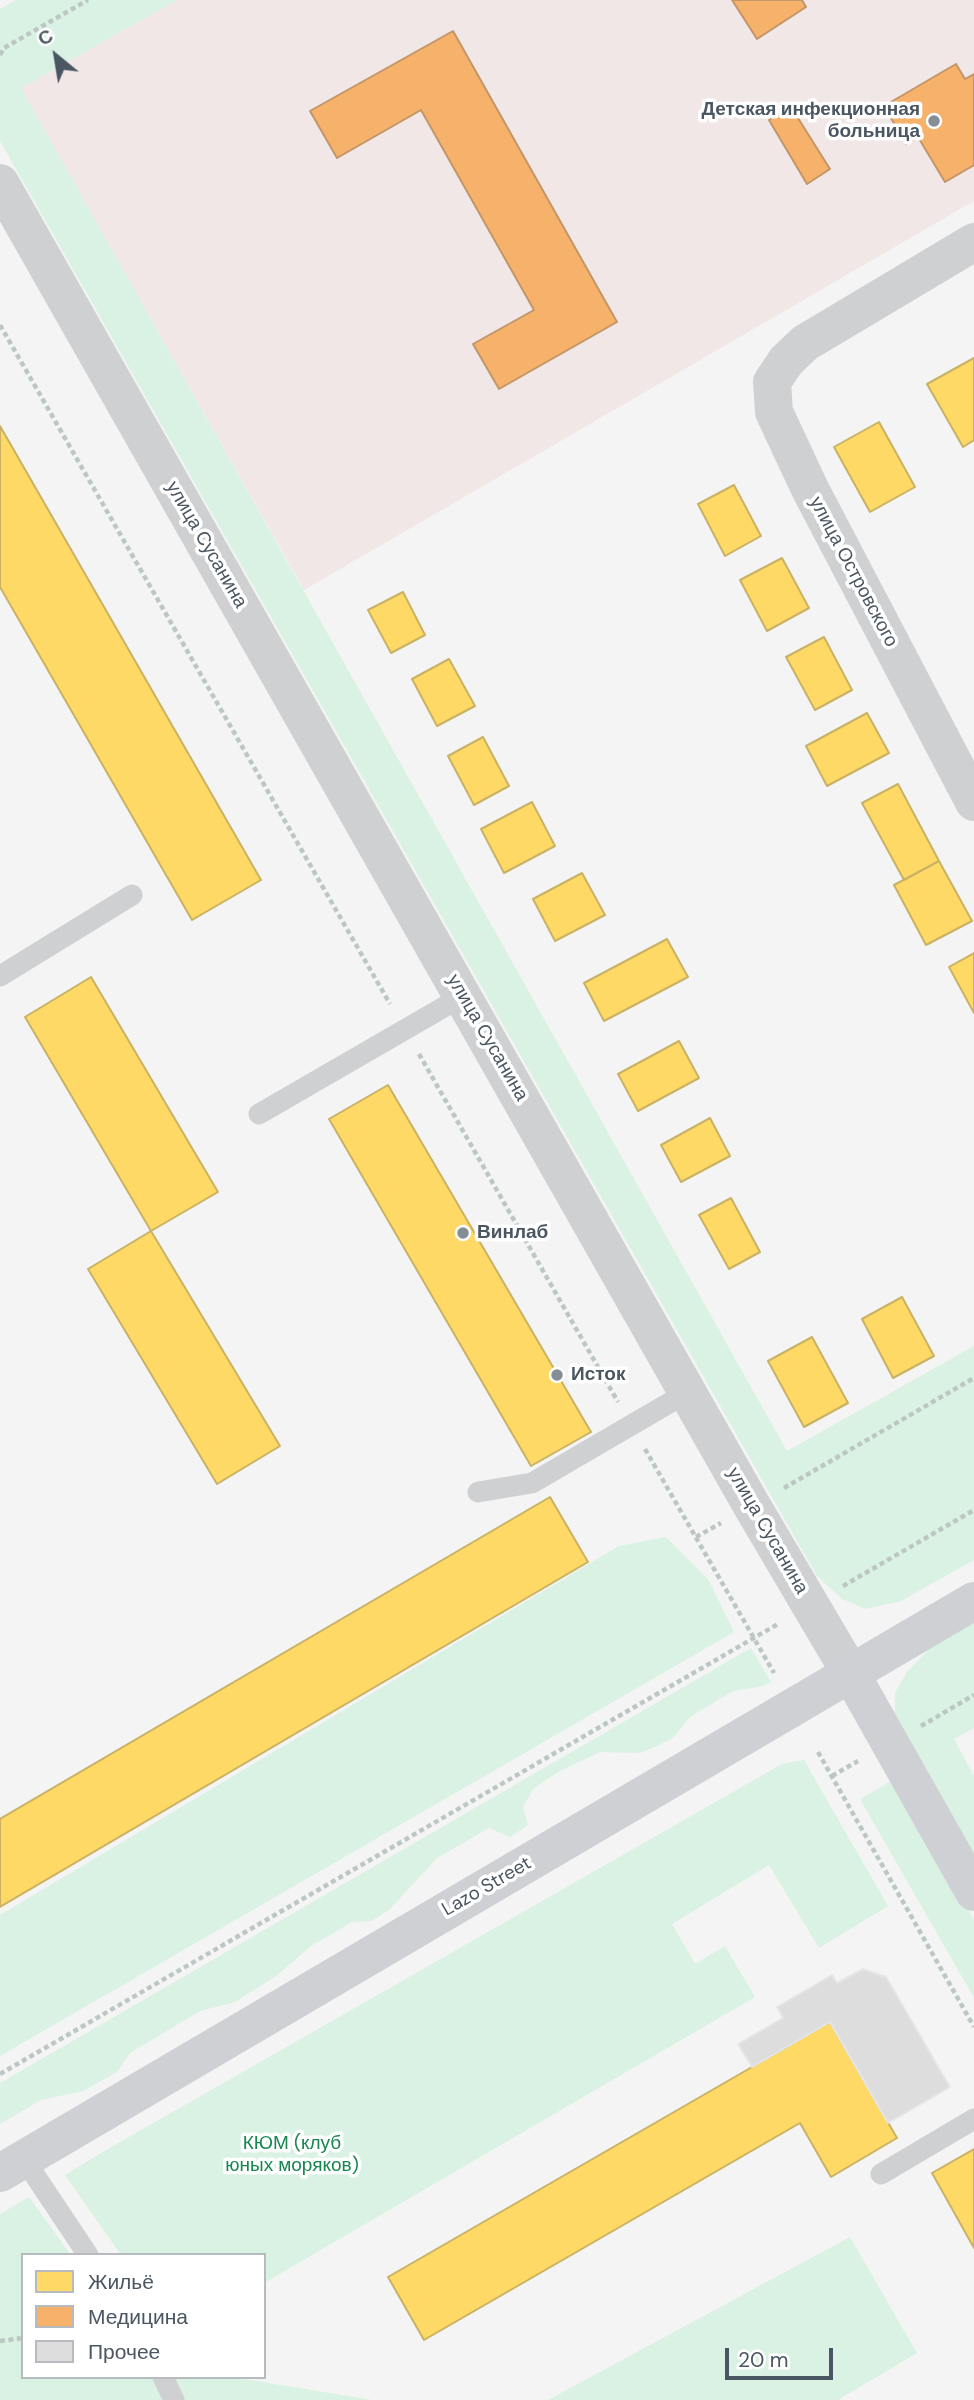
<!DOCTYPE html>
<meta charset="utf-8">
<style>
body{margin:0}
#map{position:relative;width:974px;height:2400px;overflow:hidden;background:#f4f4f4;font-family:"DM Sans",sans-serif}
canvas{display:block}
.legend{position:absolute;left:21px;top:2253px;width:245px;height:126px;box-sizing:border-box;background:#fff;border:2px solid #b7bbc0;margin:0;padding:9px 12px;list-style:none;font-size:21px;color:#4a5661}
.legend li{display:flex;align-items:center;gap:14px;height:35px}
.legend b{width:35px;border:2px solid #b7bbc0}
.north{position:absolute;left:21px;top:21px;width:70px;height:70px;-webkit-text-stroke:5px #fff;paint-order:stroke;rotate:330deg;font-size:19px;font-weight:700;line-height:28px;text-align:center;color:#4a5661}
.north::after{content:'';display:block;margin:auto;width:24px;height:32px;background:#4a5661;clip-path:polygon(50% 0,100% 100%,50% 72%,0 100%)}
.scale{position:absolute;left:725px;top:2348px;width:108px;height:32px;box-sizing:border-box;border:4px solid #4a5661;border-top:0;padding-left:9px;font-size:21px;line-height:24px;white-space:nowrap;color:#4a5661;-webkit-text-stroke:5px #fff;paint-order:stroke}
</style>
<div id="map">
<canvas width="974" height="2400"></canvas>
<ul class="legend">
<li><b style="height:19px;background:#ffd966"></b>Жильё</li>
<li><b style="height:19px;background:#f6b26b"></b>Медицина</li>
<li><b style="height:19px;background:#ddddde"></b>Прочее</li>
</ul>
<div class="north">С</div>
<div class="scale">20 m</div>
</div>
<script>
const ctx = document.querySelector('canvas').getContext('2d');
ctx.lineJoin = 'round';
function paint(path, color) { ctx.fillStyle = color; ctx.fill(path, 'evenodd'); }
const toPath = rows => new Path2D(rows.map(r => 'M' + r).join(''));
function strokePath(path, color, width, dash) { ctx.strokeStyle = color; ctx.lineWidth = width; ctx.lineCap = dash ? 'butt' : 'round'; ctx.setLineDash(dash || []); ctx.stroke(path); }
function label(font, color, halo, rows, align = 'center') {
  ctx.font = font + ' "DM Sans",sans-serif'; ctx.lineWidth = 7; ctx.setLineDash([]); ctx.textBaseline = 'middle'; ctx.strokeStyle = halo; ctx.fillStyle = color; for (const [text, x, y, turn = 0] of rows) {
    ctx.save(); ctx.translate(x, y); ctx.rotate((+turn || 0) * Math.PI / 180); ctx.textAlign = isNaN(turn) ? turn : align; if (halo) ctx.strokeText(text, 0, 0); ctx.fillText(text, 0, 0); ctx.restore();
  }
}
const medical = toPath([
 [177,0,974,0,974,201,304,590,20,88]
]);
const green = toPath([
 [16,0,177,0,21,88,787,1451,974,1346,974,1560,901,1601,866,1609,842,1599,817,1576,0,141,0,9],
 [666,1537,708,1579,734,1632,0,2056,0,1915,619,1546],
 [974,1620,974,1728,954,1739,974,1776,974,1855,895,1713,895,1693,907,1672,935,1643],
 [751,1648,771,1682,763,1686,733,1691,690,1717,673,1738,655,1747,640,1753,600,1752,558,1772,534,1788,523,1807,528,1825,510,1837,489,1828,437,1858,389,1910,371,1921,352,1922,311,1946,276,1976,235,2002,200,2011,130,2053,117,2072,83,2091,41,2100,0,2124,0,2083],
 [804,1760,888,1906,819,1948,769,1865,672,1924,695,1964,725,1946,755,1997,264,2283,264,2255,121,2255,65,2175,106,2150,782,1764],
 [893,1780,974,1920,974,1998,860,1799],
 [29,2197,71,2255,23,2255,23,2377,232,2377,372,2400,0,2400,0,2214],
 [850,2237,917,2353,838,2400,548,2400]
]);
const homes = toPath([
 [974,358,974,440,963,447,927,384,974,358],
 [879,422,915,487,870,512,834,447,879,422],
 [0,426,261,880,192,920,0,587,0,426],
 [734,485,761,536,725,556,698,504,734,485],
 [782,558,809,608,767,631,740,580,782,558],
 [403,592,425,635,391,653,368,610,403,592],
 [824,637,852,690,815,710,786,657,824,637],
 [449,659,475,706,437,726,412,679,449,659],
 [867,713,889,753,827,786,806,746,867,713],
 [483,737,509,786,474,805,448,756,483,737],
 [898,784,939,861,904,880,862,803,898,784],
 [532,802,555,846,504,873,481,829,532,802],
 [939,861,972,921,926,945,894,885,939,861],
 [582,873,605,915,555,941,533,899,582,873],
 [667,939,688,977,604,1021,584,983,667,939],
 [974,953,974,1013,949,967,974,953],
 [91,977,218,1192,151,1231,25,1017,91,977],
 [679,1041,699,1078,638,1111,618,1074,679,1041],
 [388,1085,591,1432,531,1466,329,1119,388,1085],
 [710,1118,730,1156,681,1182,661,1145,710,1118],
 [731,1198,760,1252,729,1269,699,1215,731,1198],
 [151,1231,280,1446,217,1484,88,1269,151,1231],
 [902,1297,934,1356,893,1378,862,1319,902,1297],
 [812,1337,848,1403,804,1427,768,1361,812,1337],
 [550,1497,588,1562,0,1907,0,1819,550,1497],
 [830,2022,897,2138,831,2177,800,2123,424,2340,388,2277,830,2022],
 [974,2149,974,2248,932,2173,974,2149]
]);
const health = toPath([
 [732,0,802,0,806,7,757,39,732,0],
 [453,31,617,322,499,389,473,344,534,310,421,110,337,158,310,111,453,31],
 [956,64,965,79,974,74,974,165,945,182,918,137,906,144,884,106,956,64],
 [791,107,830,169,807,184,769,120,791,107]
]);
const building = toPath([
 [863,1969,886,1977,950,2087,888,2123,830,2022,752,2067,738,2044,783,2018,777,2007,832,1975,837,1983,863,1969]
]);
const path = toPath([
 [0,55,4,48,88,0],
 [0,325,390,1004],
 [419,1054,618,1402],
 [645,1449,774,1673],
 [784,1488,974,1378],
 [696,1537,721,1523],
 [843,1586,974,1510],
 [921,1726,974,1695],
 [818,1752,974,2027],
 [832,1776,858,1761],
 [0,2074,778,1624],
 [0,2341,23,2338]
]);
const lane = toPath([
 [0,976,132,895],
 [259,1114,463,996],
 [478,1492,532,1483,688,1392],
 [24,2159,88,2255],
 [881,2174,974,2119],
 [163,2377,174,2400]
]);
const street = toPath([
 [0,183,752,1506,851,1674],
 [974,242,805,343,786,361,772,382,774,412,810,489,974,802]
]);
const secondary = toPath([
 [851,1674,974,1892],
 [0,2173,974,1601]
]);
const markers = [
 [934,121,7,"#868d94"],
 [463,1233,7,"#868d94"],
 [557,1375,7,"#868d94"]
];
const poiNames = [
 ["Детская инфекционная",920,110,"right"],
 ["больница",920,132,"right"],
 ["Винлаб",477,1233],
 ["Исток",571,1375]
];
const streetNames = [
 ["улица Сусанина",206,545,60],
 ["улица Островского",853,572,62],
 ["улица Сусанина",487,1038,60],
 ["улица Сусанина",767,1531,60],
 ["Lazo Street",487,1887,-30]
];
const parkNames = [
 ["КЮМ (клуб",292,2144],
 ["юных моряков)",292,2166]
];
paint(medical, '#f1e7e6');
paint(green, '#d9f2e3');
paint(homes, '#ffd966');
strokePath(homes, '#c9b264', 2);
paint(health, '#f6b26b');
strokePath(health, '#c29668', 2);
paint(building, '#ddddde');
strokePath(building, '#e5e6e7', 2);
strokePath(path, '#bcc7c4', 4.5, [5, 3.5]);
strokePath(lane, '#ced0d2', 21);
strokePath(street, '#ced0d2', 38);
strokePath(secondary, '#ced0d4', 38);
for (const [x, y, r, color] of markers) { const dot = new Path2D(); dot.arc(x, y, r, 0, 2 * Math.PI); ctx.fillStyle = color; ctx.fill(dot); strokePath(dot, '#fff', 2.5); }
label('bold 19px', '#4a5661', '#fff', poiNames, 'left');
label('19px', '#4a5661', '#fff', streetNames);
label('19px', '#17864f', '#fff', parkNames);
</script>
